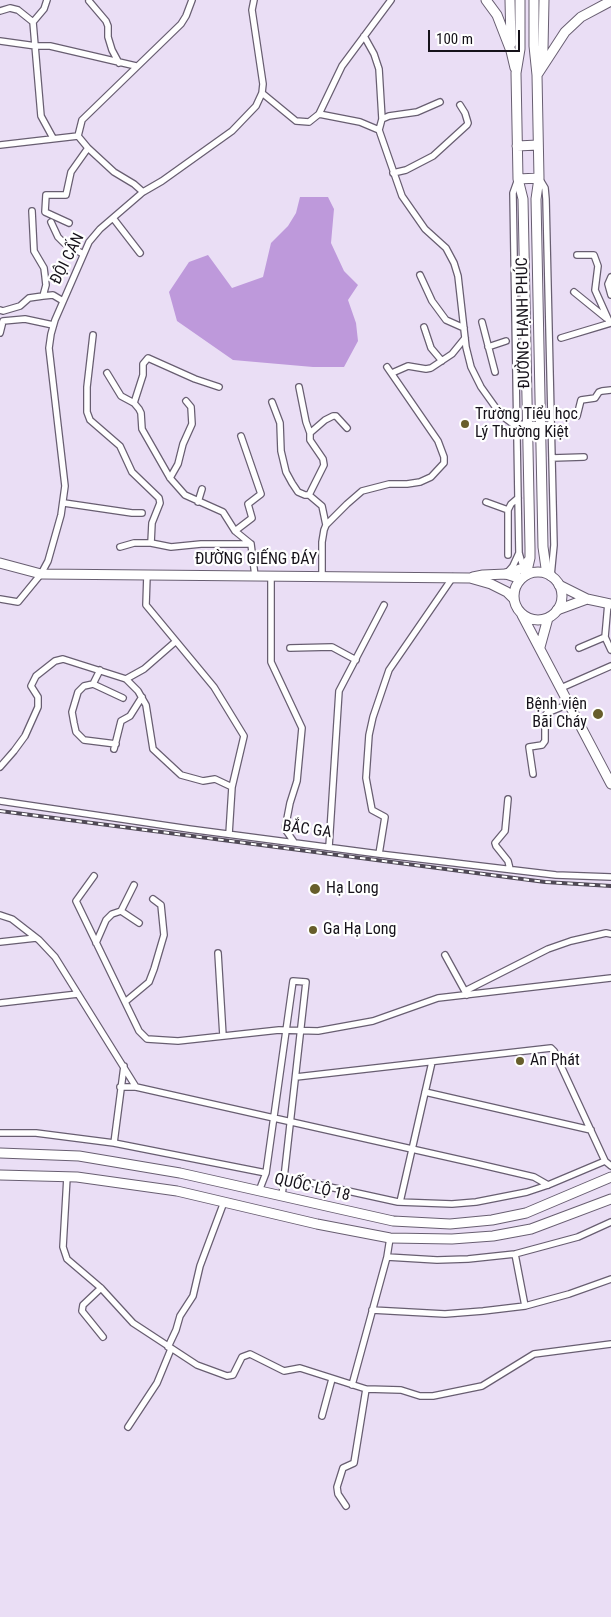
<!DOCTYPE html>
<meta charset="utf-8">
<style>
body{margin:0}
#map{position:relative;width:611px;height:1617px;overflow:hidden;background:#eadef5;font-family:"Roboto Condensed",sans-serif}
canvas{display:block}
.scale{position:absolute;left:428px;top:30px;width:92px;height:22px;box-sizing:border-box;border:2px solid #16121a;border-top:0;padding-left:6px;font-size:15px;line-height:18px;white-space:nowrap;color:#16121a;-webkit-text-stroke:4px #fff;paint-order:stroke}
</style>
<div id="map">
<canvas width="611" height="1617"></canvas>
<div class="scale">100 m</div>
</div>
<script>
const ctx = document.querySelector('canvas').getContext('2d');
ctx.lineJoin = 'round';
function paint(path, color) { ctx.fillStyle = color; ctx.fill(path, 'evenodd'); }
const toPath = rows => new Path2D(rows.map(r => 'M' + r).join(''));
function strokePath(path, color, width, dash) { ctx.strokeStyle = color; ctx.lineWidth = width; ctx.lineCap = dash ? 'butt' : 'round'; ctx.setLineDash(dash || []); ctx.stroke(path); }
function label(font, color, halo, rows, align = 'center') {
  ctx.font = font + ' "Roboto Condensed",sans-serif'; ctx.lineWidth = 4.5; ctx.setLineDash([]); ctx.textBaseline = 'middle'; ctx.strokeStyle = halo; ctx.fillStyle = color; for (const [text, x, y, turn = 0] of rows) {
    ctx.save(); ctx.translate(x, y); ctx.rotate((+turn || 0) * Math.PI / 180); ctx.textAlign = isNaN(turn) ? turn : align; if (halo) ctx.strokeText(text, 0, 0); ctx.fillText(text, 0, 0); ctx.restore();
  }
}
const water = toPath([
 [300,197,328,197,334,209,331,243,344,271,358,285,348,300,356,323,358,341,344,367,313,367,233,360,177,321,169,292,189,262,208,255,232,288,263,277,271,243,288,226,296,213]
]);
const minor = toPath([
 [89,1,106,21,108,26,108,37,112,50,119,63],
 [0,11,10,8,18,10,33,22,44,9,47,0],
 [33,22,41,116,53,138],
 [364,36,374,54,379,69,382,119,379,130],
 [0,41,36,46,50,46,136,66],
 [262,93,296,121,309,122,319,114,360,122,379,130,402,196,425,229,446,248,454,263,458,276,466,347,471,367,481,387,501,415,513,424,551,425],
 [319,114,342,66,391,0],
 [382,119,389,116,417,112,440,102],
 [78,136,82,120,181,24,186,16,192,0],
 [0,145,78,136,88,148,114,172,134,184,143,192],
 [393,173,406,170,433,156,467,125,468,123,465,113,460,105],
 [539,178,545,188,546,199,554,545,551,576],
 [518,179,513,193,518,498,519,553,524,570],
 [32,211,34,251,44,268,45,276,46,285,43,296],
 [113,218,140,253],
 [51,222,58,237,64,243,83,254],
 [69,223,45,212,46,195,66,195,71,172,88,148],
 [577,255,594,255,598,266,595,290,609,321],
 [420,275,432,301,446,320,464,328],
 [611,277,608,284,611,295],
 [574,292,606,318],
 [0,310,3,311,20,306,29,298,43,296,53,295,63,301],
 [482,322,495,372],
 [424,327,431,348,442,361],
 [0,333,3,321,25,319,53,325],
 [93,335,87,387,87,412,90,420,120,446,132,472,159,498,160,503,152,523,151,543],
 [561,338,611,323],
 [488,347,506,341],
 [107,373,121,396,134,403,139,409,141,413,142,429,170,478,185,495,223,512,235,531,251,544,255,576],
 [392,373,408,366,426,369,431,368,452,354,465,338],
 [299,387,306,422,310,433],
 [272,402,280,423,281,451,286,472,292,483,298,492,305,495,309,495,322,506,326,525],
 [134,403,143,375,143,364,148,358,195,379,219,387],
 [577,416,581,400,595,398,599,392,602,391,611,390],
 [552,458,584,457],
 [170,478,178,464,183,444,192,424,191,407,186,401],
 [309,495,324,465,323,459,310,440,310,433,325,420,333,416,336,416,347,428],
 [198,502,202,489],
 [486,502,508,510],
 [64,503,132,513,142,513],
 [235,531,252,518,248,504,261,494,241,436],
 [120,547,134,543,151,543,171,547,201,544,251,544],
 [508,555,508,510,511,504,518,498],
 [507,573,513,566,519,553],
 [147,575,146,605,214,687,244,736,232,787,229,834],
 [271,575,271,662,302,728,297,781,290,803,285,829,294,842],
 [322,575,322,542,324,530,326,525,347,504,362,491,389,484,407,484,420,482,431,477,444,463,444,457,438,441,387,367],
 [0,599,18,602,41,574,48,561,61,515,65,486,49,348,51,334,55,320,89,242,100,229,143,192,162,181,232,131,256,106,262,93,263,84,252,10,254,0],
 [608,603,605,637,611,650],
 [290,648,332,647,356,660],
 [579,648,605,637],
 [100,670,93,684,84,686,78,692,72,712,74,723,76,732,84,740,116,744],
 [126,679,144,669,175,642],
 [93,684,123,698],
 [561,688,611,666],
 [114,749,121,721,130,716,142,697],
 [0,767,14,751,25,736,38,707,38,697,31,686,36,676,55,661,63,659,126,679,138,691,146,705,153,749,181,775,203,781,215,779,232,787],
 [533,774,529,747,542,745,545,741,545,716,547,713,569,704],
 [508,799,505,831,495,843,496,846,508,861,510,869],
 [0,801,189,829,379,854,556,875,611,877],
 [329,847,339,691,384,605],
 [379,854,385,817,372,810,366,778,369,735,373,717,389,670,453,577],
 [94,876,76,901,139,1031,147,1039,178,1041,279,1030,318,1031,373,1021,438,998,611,978],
 [121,911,139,923],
 [0,915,12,919,39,940,55,957,136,1087],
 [0,942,36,938],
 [96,943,106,920,112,914,121,911,134,885],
 [218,953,223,1036],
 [445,955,467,995],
 [465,991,548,949,571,941,606,933,611,934],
 [125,1002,149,982,154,969,164,935,161,905,153,899],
 [0,1003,78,994],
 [296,1077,551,1048,554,1051,605,1161,611,1166],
 [120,1087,136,1087,474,1163,534,1177,548,1185],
 [425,1092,591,1130],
 [0,1133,36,1133,114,1143,266,1173],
 [114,1143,124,1066],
 [67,1177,63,1247,67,1259,101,1288,133,1323,197,1365,227,1376,233,1375,242,1357,250,1354,284,1371,300,1368,366,1389,401,1390,420,1396,433,1396,482,1386,534,1354,611,1344],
 [284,1177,398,1202,452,1204,476,1202,527,1192,548,1185,605,1161],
 [259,1191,266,1173,293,981,306,982,282,1196],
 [400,1202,432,1062],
 [515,1254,525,1306],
 [387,1257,437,1260,468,1259,515,1254,578,1237,611,1222],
 [101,1288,83,1305,82,1311,103,1337],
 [372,1310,445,1314,483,1311,525,1306,569,1294,611,1279],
 [168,1347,176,1330,180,1316,193,1296,200,1266,224,1202],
 [352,1385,387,1257,390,1238],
 [322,1416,332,1379],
 [128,1427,157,1383,171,1349],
 [346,1506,338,1494,337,1487,343,1468,354,1463,366,1389]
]);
const secondary = toPath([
 [486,0,497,15,511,51,515,68],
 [510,0,511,44],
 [520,0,520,49,516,73,518,179,523,199,530,548,530,558,526,575],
 [534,0,534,46,537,75,539,178,536,199,543,547,546,568,551,576],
 [539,67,543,49,544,0],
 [537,75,565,32,581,17,611,1],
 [517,146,538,145],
 [518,179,539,178],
 [506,574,523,568,528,561],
 [559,585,587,599,611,604],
 [557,610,587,599]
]);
const primary = toPath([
 [0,563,41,574,470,578,491,584,507,592,513,598],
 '514 596a24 24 0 1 1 48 0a24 24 0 1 1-48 0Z',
 [473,577,483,575,506,574,521,579],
 [522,615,611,784],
 [540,647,548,618],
 [0,1153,79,1156,180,1173,393,1221,450,1224,492,1220,526,1213,611,1177],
 [0,1175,77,1177,177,1191,317,1224,390,1238,452,1239,493,1236,531,1229,611,1199]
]);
const rail = toPath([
 [0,811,545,882,611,886]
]);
const markers = [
 [465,424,5,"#675e2b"],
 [598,714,6,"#675e2b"],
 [315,889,6,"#675e2b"],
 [313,930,5,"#675e2b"],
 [520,1061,5,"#675e2b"]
];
const streetNames = [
 ["ĐỘI CẤN",68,259,-63],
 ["ĐƯỜNG HẠNH PHÚC",524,323,-91],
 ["ĐƯỜNG GIẾNG ĐÁY",256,560],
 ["BẮC GA",307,830,8],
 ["QUỐC LỘ 18",312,1188,13]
];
const poiNames = [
 ["Trường Tiểu học",475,415],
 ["Lý Thường Kiệt",475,433],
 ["Bệnh viện",587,705,"right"],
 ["Bãi Cháy",587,723,"right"],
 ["Hạ Long",326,889],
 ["Ga Hạ Long",323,930],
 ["An Phát",530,1061]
];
paint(water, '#be99db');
strokePath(minor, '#685e71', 8);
strokePath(secondary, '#685e71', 11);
strokePath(primary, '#685e71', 11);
strokePath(minor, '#fff', 5.5);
strokePath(secondary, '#fff', 9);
strokePath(primary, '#fff', 9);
strokePath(rail, '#504a56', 4);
strokePath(rail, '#fff', 2, [5.5]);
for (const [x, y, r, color] of markers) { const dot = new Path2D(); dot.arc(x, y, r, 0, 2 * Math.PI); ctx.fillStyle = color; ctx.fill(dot); strokePath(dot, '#fff', 2); }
label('16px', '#16121a', '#fff', streetNames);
label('16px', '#16121a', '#fff', poiNames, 'left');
</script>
